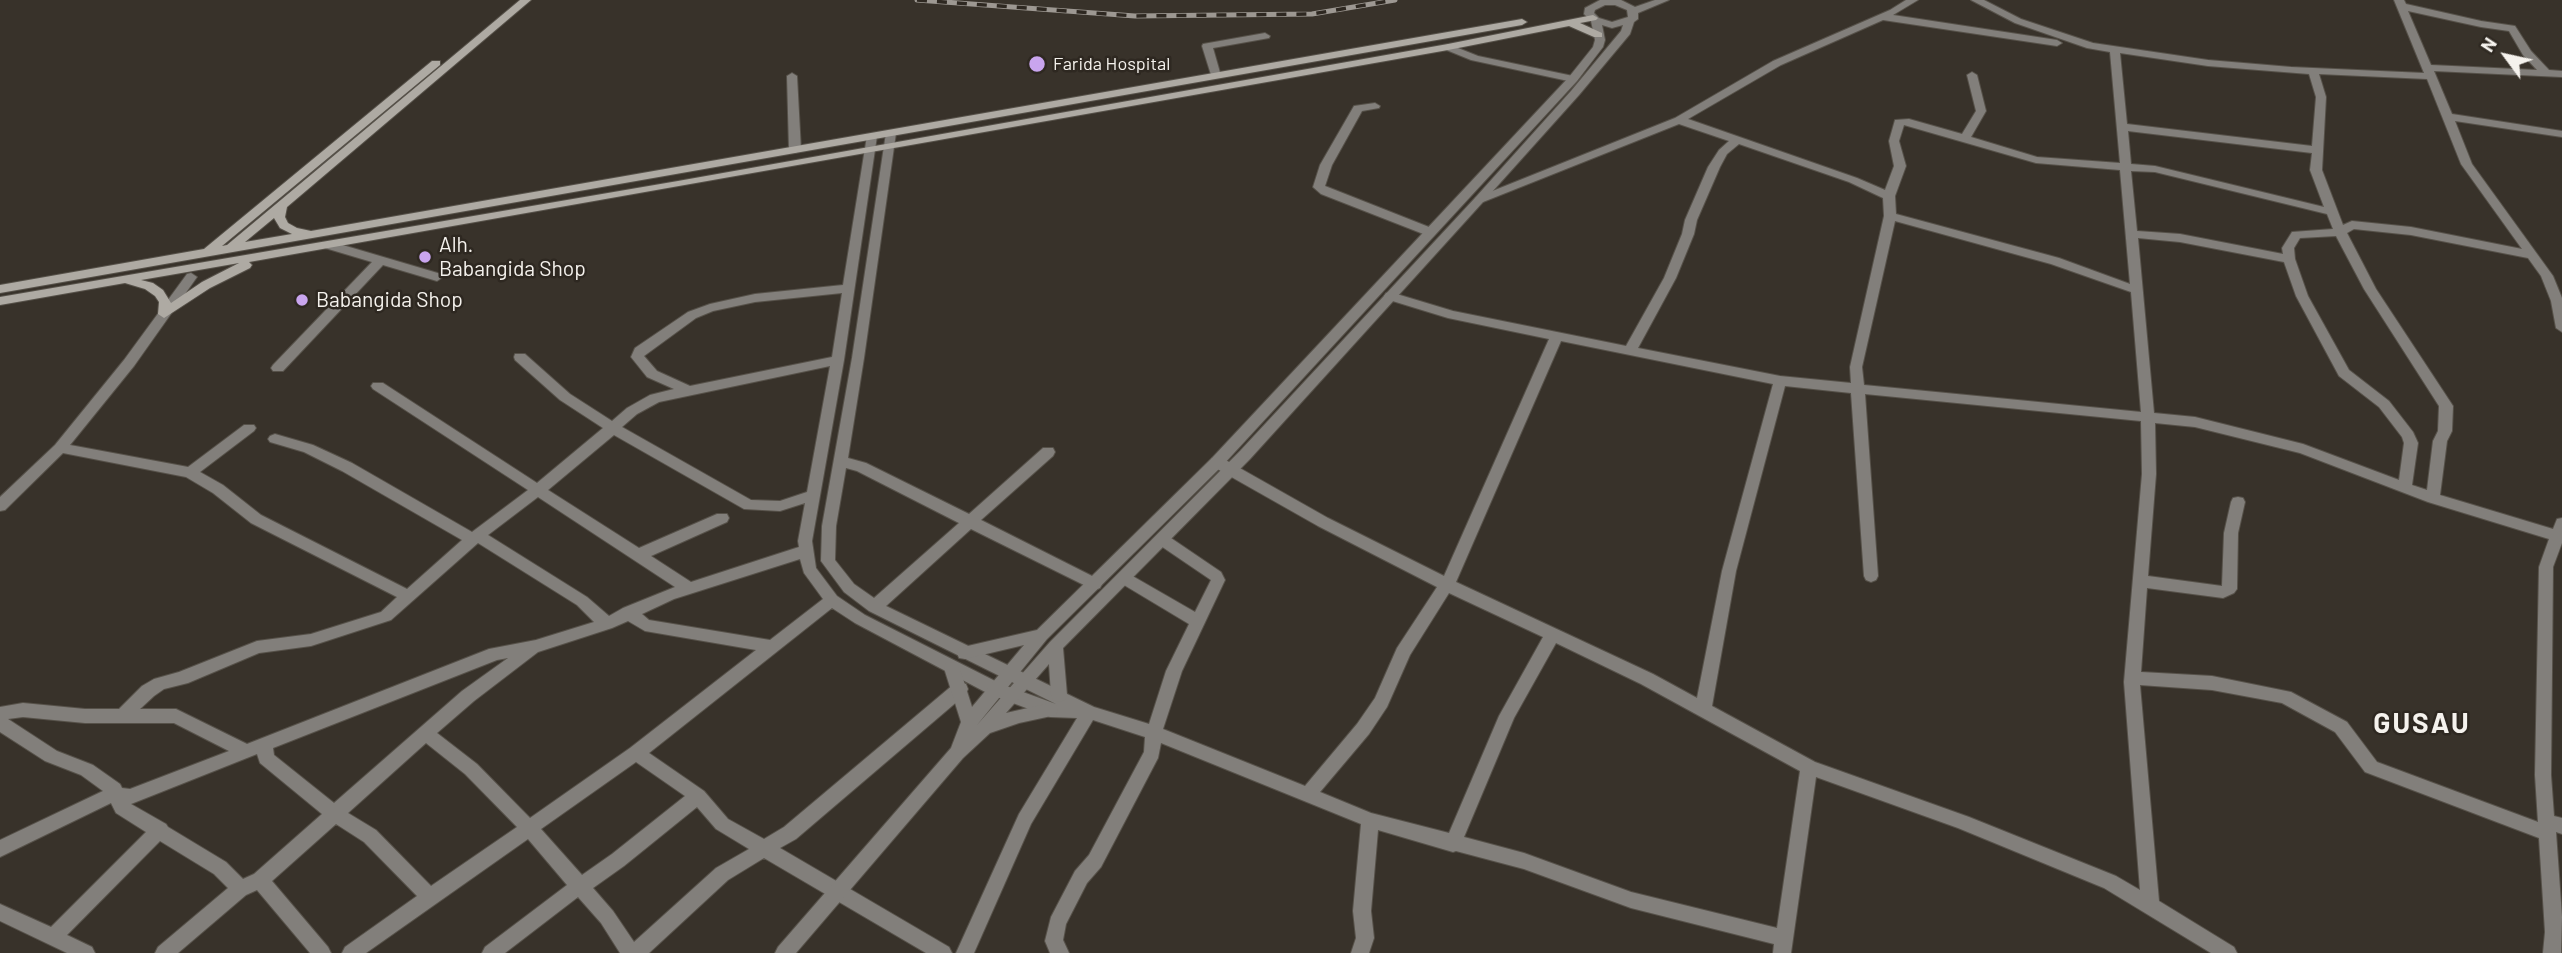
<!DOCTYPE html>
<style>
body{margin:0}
#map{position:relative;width:2562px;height:953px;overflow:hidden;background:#38322a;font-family:Barlow,sans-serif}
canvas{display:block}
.north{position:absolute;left:2471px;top:21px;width:70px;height:70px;-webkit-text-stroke:5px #2e2821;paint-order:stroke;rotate:303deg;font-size:19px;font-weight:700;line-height:28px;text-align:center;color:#f5f2ed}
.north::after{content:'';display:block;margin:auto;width:24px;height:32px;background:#f5f2ed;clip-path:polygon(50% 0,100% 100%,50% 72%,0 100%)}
</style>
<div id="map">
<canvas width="2562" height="953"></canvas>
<div class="north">N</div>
</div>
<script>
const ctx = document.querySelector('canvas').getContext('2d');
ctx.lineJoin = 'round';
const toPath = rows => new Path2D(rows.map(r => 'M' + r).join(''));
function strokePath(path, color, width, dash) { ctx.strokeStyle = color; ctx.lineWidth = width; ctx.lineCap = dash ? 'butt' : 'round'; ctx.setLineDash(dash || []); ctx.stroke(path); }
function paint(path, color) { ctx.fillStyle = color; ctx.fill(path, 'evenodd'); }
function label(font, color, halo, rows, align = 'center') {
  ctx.font = font + ' Barlow,sans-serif'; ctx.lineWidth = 5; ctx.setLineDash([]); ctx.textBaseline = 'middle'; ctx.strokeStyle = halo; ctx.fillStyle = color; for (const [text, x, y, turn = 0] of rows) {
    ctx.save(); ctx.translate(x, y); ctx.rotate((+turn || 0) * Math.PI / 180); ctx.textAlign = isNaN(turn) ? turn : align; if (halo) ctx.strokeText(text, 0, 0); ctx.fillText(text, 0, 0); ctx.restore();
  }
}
const minor = toPath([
 [1906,0,1918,0,1893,15,2057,40,2062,43,2057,46,1883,20,1781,65,1688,119,1857,178,1885,190,1894,166,1889,141,1895,120,1909,119,1962,134,1976,111,1967,75,1972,72,1977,75,1986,111,1971,137,2037,157,2120,163,2110,52,2087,48,2015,23,1971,0,1984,0,2021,19,2093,43,2208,60,2291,67,2424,73,2394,0,2404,0,2406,4,2481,21,2515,26,2531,51,2549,70,2562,71,2562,77,2434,71,2452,114,2562,131,2562,137,2455,121,2472,164,2553,276,2562,298,2562,332,2556,328,2551,301,2541,276,2528,258,2411,235,2354,229,2347,233,2376,289,2453,406,2452,431,2447,441,2440,495,2553,529,2557,519,2562,518,2562,543,2553,567,2551,775,2554,816,2562,818,2562,834,2556,832,2562,917,2561,953,2543,953,2545,932,2539,838,2365,772,2335,732,2282,703,2212,690,2140,685,2159,901,2234,947,2237,953,2211,953,2104,888,1958,828,1816,777,1791,953,1773,953,1774,944,1631,908,1524,869,1456,851,1453,852,1378,830,1371,911,1374,938,1369,953,1351,953,1356,938,1353,911,1361,824,1161,743,1158,758,1101,867,1087,883,1066,924,1063,940,1069,953,1050,953,1045,941,1051,917,1075,871,1089,855,1144,752,1145,737,1093,720,1031,824,974,953,956,953,1019,814,1077,718,1050,717,989,694,855,623,832,608,649,753,704,791,728,819,764,839,784,827,954,684,960,682,966,684,968,689,966,694,796,839,780,848,949,947,952,953,926,953,764,858,728,880,649,953,620,953,601,923,578,897,505,953,482,953,485,947,567,885,528,839,366,953,342,953,345,947,417,896,364,842,336,824,272,881,328,947,331,953,310,953,257,890,246,895,178,953,155,953,158,947,228,888,214,874,160,841,67,935,92,947,95,953,67,953,0,921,0,904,51,927,146,832,116,813,111,803,0,857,0,840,103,791,81,775,45,761,0,732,0,707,23,703,85,709,119,709,142,686,154,679,179,672,257,641,311,634,381,612,397,597,251,523,213,493,186,477,63,453,5,510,0,511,0,497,55,445,124,360,187,274,191,273,197,277,134,366,70,445,188,467,244,425,254,425,256,428,254,431,200,472,223,485,261,515,407,589,462,540,342,471,304,452,270,442,268,439,270,436,275,434,313,445,352,463,472,532,528,490,373,389,371,386,373,383,383,383,537,483,603,428,560,400,515,360,514,357,515,354,525,354,570,394,612,421,627,408,650,395,674,389,647,377,631,357,635,348,688,312,710,304,755,294,843,285,867,136,868,134,876,134,877,136,844,360,812,541,816,568,837,596,865,615,1001,684,1056,704,869,611,844,592,821,561,822,526,852,358,886,133,891,130,895,131,896,133,864,358,848,458,866,463,969,514,1043,448,1053,448,1055,452,1053,456,981,520,1100,580,1102,584,1100,588,1095,590,1090,588,971,529,886,606,1094,707,1149,724,1166,671,1189,624,1119,582,1117,578,1119,574,1129,574,1195,612,1211,580,1158,544,1156,540,1158,536,1163,534,1168,536,1221,572,1225,580,1182,671,1163,729,1305,786,1357,724,1375,698,1397,648,1437,587,1318,526,1212,466,1210,462,1212,458,1222,458,1328,518,1444,576,1549,339,1448,318,1386,299,1384,296,1386,293,1390,292,1453,311,1626,346,1664,278,1682,234,1685,220,1708,167,1719,150,1729,141,1679,124,1483,202,1475,202,1475,198,1675,118,1773,61,1890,10,1906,0],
 [2408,11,2481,27,2509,31,2523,55,2537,70,2431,65,2408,11],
 [2120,53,2208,66,2309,74,2316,97,2312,146,2127,124,2120,53],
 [2319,74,2427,79,2461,164,2522,249,2411,227,2352,221,2343,225,2322,170,2326,97,2319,74],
 [1904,125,2036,163,2120,170,2130,284,2059,258,1896,214,1895,196,1906,166,1899,141,1904,125],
 [2128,131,2312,153,2310,170,2324,207,2155,166,2131,164,2128,131],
 [1739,144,1849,182,1883,198,1884,216,1850,367,1851,383,1780,376,1638,348,1676,278,1694,234,1697,220,1720,167,1727,154,1739,144],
 [2131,171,2155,172,2327,214,2333,229,2292,232,2282,248,2283,254,2180,234,2137,231,2131,171],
 [1895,221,2051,264,2131,292,2141,412,1864,385,1862,367,1895,221],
 [2336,236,2364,289,2439,406,2438,431,2433,441,2427,490,2412,485,2418,443,2413,432,2389,401,2349,370,2308,296,2295,259,2294,248,2300,238,2336,236],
 [2138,238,2180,242,2284,262,2296,296,2339,376,2379,407,2402,437,2404,443,2399,480,2303,444,2195,417,2154,413,2138,238],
 [842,293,832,357,690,386,657,371,644,356,696,318,713,311,755,302,842,293],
 [1561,341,1773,384,1722,571,1697,698,1653,674,1456,582,1561,341],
 [830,366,807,492,780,501,751,500,622,427,637,414,659,402,830,366],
 [1785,386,1851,393,1864,576,1866,580,1871,582,1876,580,1878,576,1865,394,2141,421,2142,474,2124,682,2140,890,2116,876,1969,817,1815,762,1712,706,1736,571,1785,386],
 [2155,423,2195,427,2300,453,2428,502,2549,539,2539,567,2535,775,2538,822,2377,762,2347,722,2291,692,2212,676,2141,672,2147,588,2223,598,2234,593,2237,589,2238,533,2245,502,2243,498,2238,497,2233,498,2231,502,2224,533,2222,586,2148,576,2156,474,2155,423],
 [614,435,744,509,780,511,805,503,798,541,799,547,691,582,651,556,727,522,729,518,727,514,717,514,639,548,548,490,614,435],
 [846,468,857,471,959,523,874,598,854,584,835,560,836,526,846,468],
 [538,497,675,587,623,608,609,616,587,597,488,535,538,497],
 [478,543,577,605,594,622,536,640,489,649,247,744,176,709,140,709,154,696,164,689,188,683,259,653,311,646,391,620,478,543],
 [800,559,804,573,823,599,770,640,649,620,642,614,674,599,800,559],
 [1449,593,1543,637,1499,716,1449,833,1371,813,1320,792,1369,734,1387,707,1410,655,1449,593],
 [628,621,645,631,756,650,630,748,530,818,477,764,437,733,474,701,538,652,612,628,628,621],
 [1556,643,1641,684,1800,771,1777,928,1631,892,1524,853,1464,837,1514,718,1556,643],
 [508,658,462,691,334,803,274,755,273,748,497,660,508,658],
 [23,717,85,723,174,723,229,751,130,789,122,788,120,784,93,765,57,751,8,719,23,717],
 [426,743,465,774,517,827,431,886,376,830,348,813,426,743],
 [257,754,260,763,322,814,254,874,243,879,226,862,168,827,166,824,131,804,257,754],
 [636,762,685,796,612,854,582,875,541,829,636,762],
 [697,807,716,829,749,849,716,868,634,942,613,911,593,888,624,866,697,807],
 [1265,33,1270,36,1269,38,1213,48,1221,76,1220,78,1212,78,1202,46,1203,44,1265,33],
 [1448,44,1478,56,1573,76,1578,79,1573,82,1471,60,1444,49,1443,47,1448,44],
 [792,73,797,76,801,150,795,153,789,150,787,76,792,73],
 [1375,103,1380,106,1379,108,1362,111,1332,165,1325,186,1434,229,1434,235,1426,235,1321,194,1313,187,1320,165,1354,106,1375,103],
 [329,241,441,274,443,277,437,281,383,265,283,371,273,371,271,368,273,365,372,262,325,248,323,245,329,241]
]);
const tertiary = toPath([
 [1600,0,1621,0,1635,7,1655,0,1669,0,1638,13,1638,19,1634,22,1630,34,1579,95,1483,202,1250,459,1063,648,1067,695,1065,700,1059,702,1053,700,1051,695,1049,664,1006,713,1050,703,1056,705,1058,710,1056,715,1019,723,990,733,963,758,796,953,775,953,778,947,951,748,961,722,944,668,946,663,952,662,958,663,972,707,1024,645,965,659,959,658,957,653,959,648,1037,630,1212,458,1569,77,1593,47,1595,40,1591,21,1584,14,1585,8,1600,0],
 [1605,5,1615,5,1627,10,1628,17,1612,22,1599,18,1594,13,1595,10,1605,5],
 [1602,25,1612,28,1623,25,1621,31,1571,91,1475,198,1240,451,1050,642,977,725,1047,639,1222,466,1577,81,1603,47,1605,40,1602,25]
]);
const secondary = toPath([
 [520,0,531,0,287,207,285,217,288,223,297,228,311,231,1522,19,1527,22,1522,25,0,293,0,285,204,249,432,61,440,61,440,65,222,246,227,245,520,0],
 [274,218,280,228,292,234,245,242,274,218],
 [1593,15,1598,18,1596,20,1580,23,1602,33,1602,37,1594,37,1569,26,1448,50,249,262,252,265,250,268,210,288,164,318,158,314,159,302,155,296,145,289,125,283,0,305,0,297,678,181,1448,44,1593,15],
 [239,263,202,282,171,303,163,290,153,283,141,280,239,263]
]);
const rail = toPath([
 [917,0,1135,16,1312,14,1395,0]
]);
const markers = [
 [1037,64,9,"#c9a5ee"],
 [425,257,7,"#c9a5ee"],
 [302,300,7,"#c9a5ee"]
];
const farPoinames = [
 ["Farida Hospital",1053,64]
];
const poiNames = [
 ["Alh.",439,245],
 ["Babangida Shop",439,269],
 ["Babangida Shop",316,300]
];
const districtNames = [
 ["GUSAU",2422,724]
];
strokePath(minor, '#565149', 2);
strokePath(tertiary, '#565149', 2);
strokePath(secondary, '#565149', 2);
paint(minor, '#827f7b');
paint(tertiary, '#827f7b');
paint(secondary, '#aeaaa3');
strokePath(rail, '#9d9892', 5);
strokePath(rail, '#2e2821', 3.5, [10]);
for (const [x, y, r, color] of markers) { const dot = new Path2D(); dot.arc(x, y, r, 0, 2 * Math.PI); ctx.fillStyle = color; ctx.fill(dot); strokePath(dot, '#2e2821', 2.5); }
label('18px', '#f5f2ed', '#2e2821', farPoinames, 'left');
label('21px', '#f5f2ed', '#2e2821', poiNames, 'left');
ctx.letterSpacing = '2px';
label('bold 28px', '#f5f2ed', '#2e2821', districtNames);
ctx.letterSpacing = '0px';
</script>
